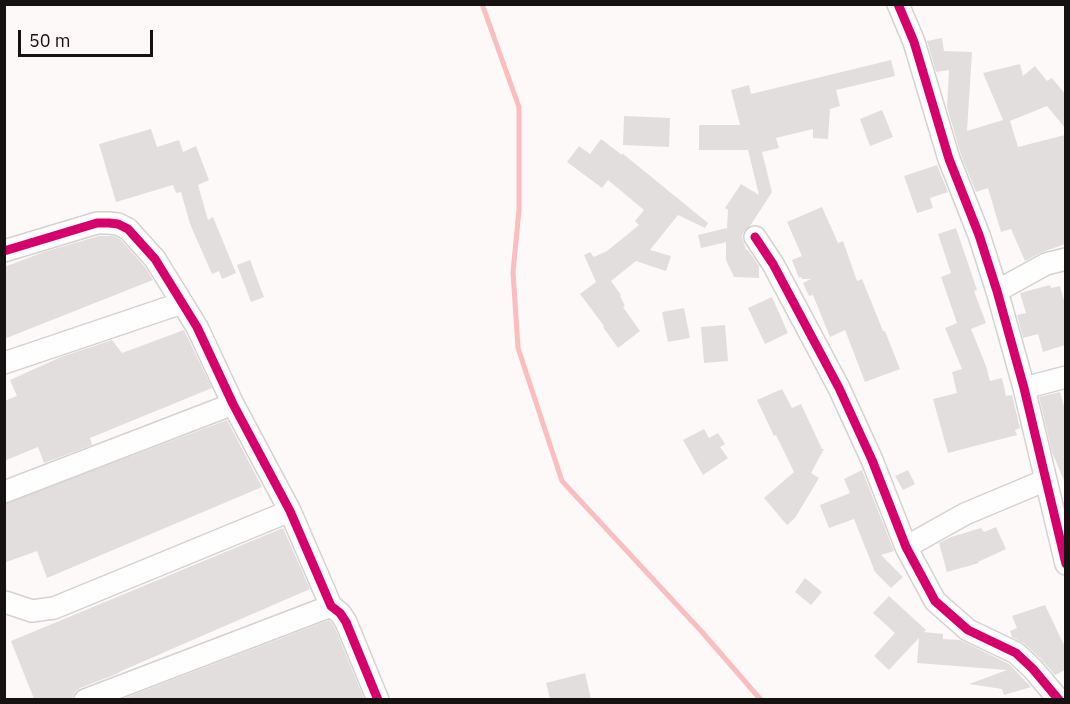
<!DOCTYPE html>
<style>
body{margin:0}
#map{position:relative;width:1070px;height:704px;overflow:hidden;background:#fdf9f9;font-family:"IBM Plex Sans",sans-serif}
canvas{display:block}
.frame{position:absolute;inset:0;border:6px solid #161212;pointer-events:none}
.scale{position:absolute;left:18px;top:30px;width:135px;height:27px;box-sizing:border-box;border:3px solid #161212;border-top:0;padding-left:8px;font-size:18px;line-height:21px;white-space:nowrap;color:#161212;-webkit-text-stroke:4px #fef8f8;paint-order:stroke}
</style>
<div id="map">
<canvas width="1070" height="704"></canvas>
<div class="frame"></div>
<div class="scale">50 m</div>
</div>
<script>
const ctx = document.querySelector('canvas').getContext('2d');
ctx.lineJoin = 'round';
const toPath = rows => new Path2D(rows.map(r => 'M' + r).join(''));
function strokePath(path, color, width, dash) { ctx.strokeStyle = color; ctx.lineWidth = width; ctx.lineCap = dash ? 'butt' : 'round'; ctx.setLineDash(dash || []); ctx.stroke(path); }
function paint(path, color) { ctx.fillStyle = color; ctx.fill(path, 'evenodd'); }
const stream = toPath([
 [482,4,519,107,519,210,513,272,518,348,562,481,702,632,761,700]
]);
const building = toPath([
 [942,38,944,51,972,52,967,131,1003,120,983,73,1020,64,1023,76,1035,66,1047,81,1052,78,1065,94,1065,128,1047,106,1010,121,1018,147,1065,135,1065,244,1040,253,1025,261,1011,229,1001,232,988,188,976,192,961,155,947,107,949,70,936,72,927,41],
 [891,60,895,76,836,90,840,106,830,109,828,139,813,138,813,129,776,138,779,148,762,152,772,192,750,226,744,231,742,237,746,250,748,250,759,266,759,278,734,277,726,260,726,242,719,244,718,242,718,244,701,248,698,235,727,228,728,210,725,208,741,184,759,195,748,150,699,150,699,125,740,125,731,90,749,85,751,94],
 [882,110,893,137,870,146,860,119],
 [624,116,670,118,669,147,623,145],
 [151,129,157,147,179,140,183,152,196,146,209,180,198,185,208,220,213,217,236,273,222,279,219,271,212,274,190,224,181,192,176,193,173,185,116,202,99,144],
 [601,139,622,155,622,153,708,223,705,228,678,215,650,250,671,256,666,271,636,261,611,281,621,295,620,296,625,306,623,307,640,331,618,348,603,327,604,326,580,294,596,282,584,255,590,252,594,257,607,251,639,225,635,221,644,210,608,180,602,188,567,162,579,146,590,154],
 [937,165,948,192,930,198,933,208,917,213,904,176],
 [822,207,838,243,843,241,857,281,862,279,883,331,885,331,900,369,865,382,845,330,830,337,813,295,809,296,803,283,811,279,802,279,801,277,799,278,792,260,802,256,787,222],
 [956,228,977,290,974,291,986,323,971,329,986,366,990,381,1002,378,1006,396,1012,395,1020,428,1015,430,1017,435,948,453,933,399,957,393,952,372,962,369,945,328,957,323,941,277,951,273,938,234],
 [99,236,114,236,120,239,145,267,153,280,4,339,4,267,44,252],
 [250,260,264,297,251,302,237,265],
 [1050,285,1051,288,1060,286,1065,304,1065,345,1043,352,1038,334,1023,338,1017,315,1026,313,1020,293],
 [772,297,788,333,765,344,748,308],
 [684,308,690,338,668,342,662,312],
 [725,325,728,361,704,363,701,327],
 [184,330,212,388,90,438,92,445,44,463,38,447,4,461,4,401,17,396,10,380,61,357,112,340,122,353],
 [782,389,792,408,801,404,822,449,824,449,811,473,819,478,795,518,787,525,764,498,794,472,776,435,774,436,757,400],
 [1060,392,1065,410,1065,483,1052,452,1039,397],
 [227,420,262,487,47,578,37,551,4,563,4,504],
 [704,429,709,438,718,433,725,444,720,447,728,458,703,475,683,440],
 [862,470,894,551,881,555,903,577,891,588,875,572,854,519,829,528,820,505,850,493,844,479],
 [908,470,915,484,903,490,895,476],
 [996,527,1006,549,978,562,979,563,947,572,939,543,951,537,981,528,984,532],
 [283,528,310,589,119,672,119,673,80,688,75,692,72,699,34,699,11,641],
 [805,578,822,592,811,605,795,592],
 [889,596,926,630,924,632,943,634,943,639,960,640,1009,664,1031,687,1004,695,1002,689,969,684,1007,670,917,663,919,638,889,670,874,656,895,633,873,613],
 [1045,605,1065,647,1065,670,1055,675,1042,660,1025,644,1012,637,1010,631,1017,628,1012,616],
 [329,620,335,628,364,699,122,699],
 [585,673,591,699,550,699,546,683]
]);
const minor = toPath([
 [898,4,914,42,949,159,979,235,997,291,1024,388,1066,564],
 [755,237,773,264,839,388,872,460,906,547,935,601,968,630,1016,653,1033,669,1059,700],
 [4,251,97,223,109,223,118,224,128,229,155,259,197,327,233,404,290,511,331,606,340,613,346,622,378,700],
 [997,291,1046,264,1066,259],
 [4,363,182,303],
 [1024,388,1066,377],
 [4,492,233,404],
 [906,547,965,514,1046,480],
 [5,602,32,611,54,608,290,511],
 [85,700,331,606]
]);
const cycleway = toPath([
 [898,4,914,42,949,159,979,235,997,291,1024,388,1066,564],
 [755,237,773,264,839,388,872,460,906,547,935,601,968,630,1016,653,1033,669,1059,700],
 [4,251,97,223,109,223,118,224,128,229,155,259,197,327,233,404,290,511,331,606,340,613,346,622,378,700]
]);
strokePath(stream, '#fbbdbe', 5);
paint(building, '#e2dede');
strokePath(minor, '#d4d1d1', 24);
strokePath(minor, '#fffefe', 21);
strokePath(cycleway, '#d6006c', 9);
</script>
